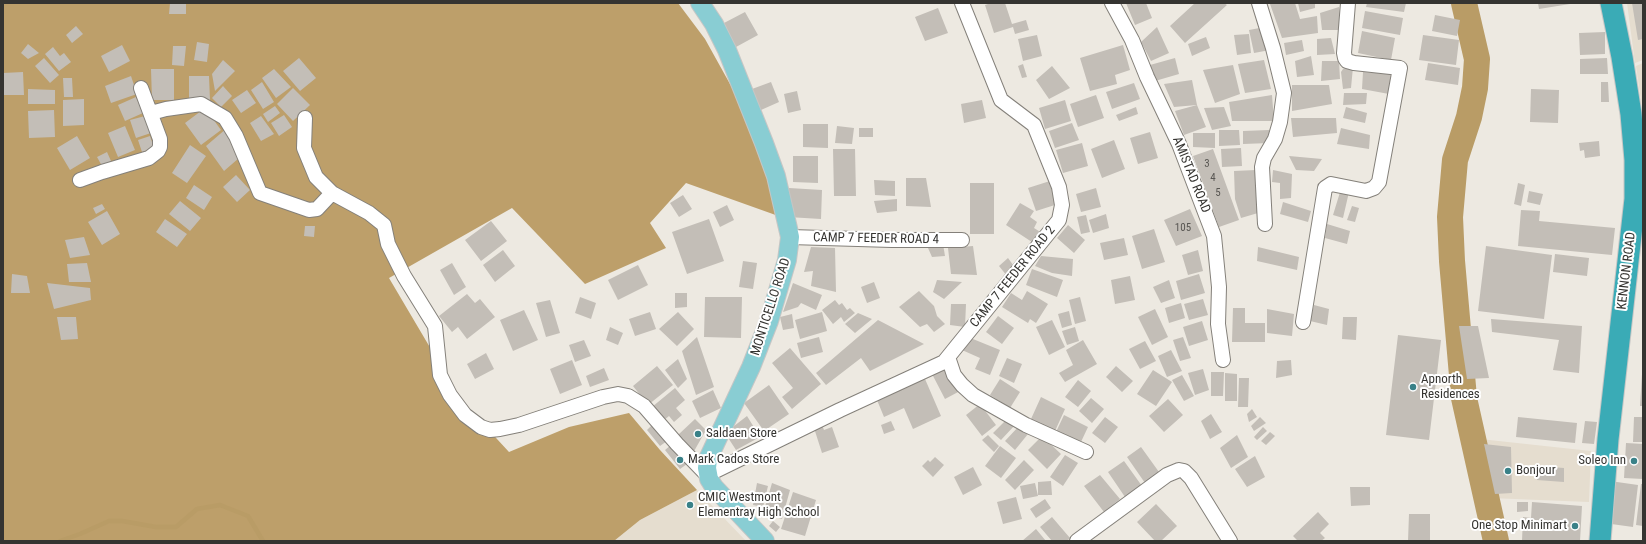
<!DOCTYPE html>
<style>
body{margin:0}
#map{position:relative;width:1646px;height:544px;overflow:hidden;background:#ede9e1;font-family:"Roboto Condensed",sans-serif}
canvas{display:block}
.frame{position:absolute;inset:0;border:4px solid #353431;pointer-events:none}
</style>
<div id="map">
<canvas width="1646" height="544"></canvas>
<div class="frame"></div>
</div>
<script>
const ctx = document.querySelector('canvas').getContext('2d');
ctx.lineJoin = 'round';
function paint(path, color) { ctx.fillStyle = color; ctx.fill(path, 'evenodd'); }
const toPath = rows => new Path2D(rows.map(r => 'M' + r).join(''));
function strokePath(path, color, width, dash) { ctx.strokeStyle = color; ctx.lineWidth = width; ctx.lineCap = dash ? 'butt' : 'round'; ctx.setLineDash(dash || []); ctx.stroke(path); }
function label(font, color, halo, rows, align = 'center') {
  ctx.font = font + ' "Roboto Condensed",sans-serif'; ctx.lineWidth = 4; ctx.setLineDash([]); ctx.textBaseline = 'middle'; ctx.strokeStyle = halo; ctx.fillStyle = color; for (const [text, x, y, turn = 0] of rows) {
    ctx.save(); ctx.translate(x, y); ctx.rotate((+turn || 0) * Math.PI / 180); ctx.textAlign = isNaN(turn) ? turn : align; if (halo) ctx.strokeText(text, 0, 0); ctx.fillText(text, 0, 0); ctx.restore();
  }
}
const built = toPath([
 [1627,3,1643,3,1643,60,1635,63],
 [1643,63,1643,114,1636,66],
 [1480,439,1591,451,1589,502,1490,498],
 [697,490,746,541,614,541,640,520]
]);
const forest = toPath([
 [3,3,678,3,705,39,735,93,784,218,686,183,650,223,666,248,585,284,512,208,389,278,461,400,509,452,569,427,629,413,660,450,697,490,640,520,614,541,3,541]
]);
const stream = toPath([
 [60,541,80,534,109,521,122,521,156,527,176,527,197,509,220,505,248,516,263,541]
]);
const river = toPath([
 [1464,3,1477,59,1475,88,1469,117,1455,160,1450,217,1452,261,1464,398,1496,541]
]);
const building = toPath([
 [170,3,186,3,186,14,169,14],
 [991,3,1005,3,1012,24,1026,20,1029,30,1015,34,1013,27,994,33,985,5],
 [1126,3,1146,3,1152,18,1135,25],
 [1195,3,1224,3,1227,5,1185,43,1170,26],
 [1274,3,1295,3,1300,19,1317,16,1318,33,1282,38,1270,4],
 [1298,3,1315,3,1315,8,1300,12],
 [1367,3,1406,3,1404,12,1366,7],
 [1538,3,1570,3,1570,4,1539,9],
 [1632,3,1643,3,1643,39,1638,40],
 [1339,7,1341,30,1322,30,1320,13],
 [938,8,948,33,925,41,915,17],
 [1365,11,1403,18,1400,35,1362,28],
 [745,12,758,35,736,47,724,23],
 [1435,15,1460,20,1457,36,1432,31],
 [76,26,83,34,72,43,66,35],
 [1157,27,1169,53,1151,61,1141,42],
 [1265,27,1270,50,1254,53,1249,30],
 [1362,31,1395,38,1391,60,1358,53],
 [1605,32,1605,54,1580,55,1579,33],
 [1249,34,1251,53,1237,55,1234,35],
 [1037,35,1042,56,1023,61,1018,39],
 [1423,35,1459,40,1456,65,1419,60],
 [1206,37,1210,48,1192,56,1188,44],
 [1331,38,1335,54,1317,55,1317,39],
 [1302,40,1304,51,1286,55,1284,43],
 [197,42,209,44,207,62,194,60],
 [28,44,39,53,28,59,21,53],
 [122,45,130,61,109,72,101,56],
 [1123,45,1130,70,1115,75,1117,84,1090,91,1080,58],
 [173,46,186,46,184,66,172,65],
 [53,47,60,56,64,53,71,62,59,71,45,54],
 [1311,56,1314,75,1297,77,1295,61],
 [44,58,59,75,50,83,35,66],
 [299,58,316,78,300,91,283,71],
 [1175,58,1179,74,1155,81,1150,65],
 [1607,58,1608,74,1580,74,1580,59],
 [223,60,235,71,215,91,212,74],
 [1264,60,1271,89,1245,93,1238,64],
 [1322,61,1339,61,1340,79,1321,81],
 [1428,63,1460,68,1458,85,1425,80],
 [1023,64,1027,77,1022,78,1018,66],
 [1233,65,1240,94,1215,103,1203,70],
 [1052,66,1070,88,1049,99,1036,80],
 [1353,67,1351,88,1343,89,1341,72,1343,69],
 [151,69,174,69,174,100,152,100],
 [274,69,291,87,276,98,262,78],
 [23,72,24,95,4,95,3,73],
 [1363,72,1391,74,1389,94,1362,89],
 [131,76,137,94,111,103,105,86],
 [189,76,209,76,210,100,189,100],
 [63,78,72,78,73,97,64,97],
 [1192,80,1197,105,1174,107,1164,84],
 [262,82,274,102,263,109,251,90],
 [771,82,779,102,761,110,752,89],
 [1601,82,1608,82,1609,102,1601,102],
 [1134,83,1140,99,1112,109,1106,92],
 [1292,85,1329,85,1332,104,1292,111],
 [223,86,232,96,221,107,212,98],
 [293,88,310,105,293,121,277,104],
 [28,89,55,90,55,104,28,104],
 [1531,89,1559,90,1558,123,1530,122],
 [247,90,256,103,241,113,232,100],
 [797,91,801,110,788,113,784,94],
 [1344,93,1367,93,1366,104,1343,105],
 [1096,95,1104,118,1078,127,1070,104],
 [1272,95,1274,121,1232,121,1229,102],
 [136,97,143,113,125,121,118,105],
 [84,99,84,125,63,126,63,100],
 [982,100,986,118,964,123,961,104],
 [1065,100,1071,121,1045,129,1039,108],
 [1197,105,1206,127,1184,135,1175,111],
 [275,106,280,113,268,122,263,114],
 [1136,107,1138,114,1119,121,1116,115],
 [1224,107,1231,126,1212,130,1204,108],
 [1346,107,1367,113,1365,123,1343,118],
 [205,108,221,130,201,145,185,123],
 [54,110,55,137,29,138,28,111],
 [284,115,292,127,279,136,271,123],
 [145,116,151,133,136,138,130,120],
 [261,116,274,134,261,141,250,123],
 [1291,118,1336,118,1337,133,1293,137],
 [1072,123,1079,140,1055,148,1049,131],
 [803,124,828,124,828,148,803,147],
 [125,126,135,150,118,157,108,133],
 [837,126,854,128,852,144,835,143],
 [227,128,239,158,224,171,206,146],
 [859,128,873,128,873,137,859,137],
 [1341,128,1370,135,1369,149,1337,144],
 [1219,130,1239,130,1240,145,1219,146],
 [1269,130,1270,143,1243,144,1243,131],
 [1150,132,1158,158,1138,164,1130,138],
 [1193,133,1215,133,1215,148,1193,147],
 [77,136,90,158,70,170,57,148],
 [150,136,154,148,142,152,138,140],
 [1114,140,1125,169,1102,178,1091,149],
 [1599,141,1600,156,1585,158,1584,150,1580,151,1579,143],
 [1082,143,1088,166,1063,173,1056,150],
 [190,145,206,156,187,183,172,173],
 [1241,148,1242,166,1222,167,1221,149],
 [833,149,855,149,856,196,834,196],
 [1213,149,1239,220,1219,227,1193,156],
 [107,152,111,161,102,166,97,157],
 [793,156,818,156,818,183,793,182],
 [1289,156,1322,159,1314,171,1296,170],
 [1256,170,1258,213,1241,218,1235,199,1234,171],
 [1273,170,1292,174,1291,198,1280,199,1280,183,1272,182],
 [236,175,250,190,237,202,223,187],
 [906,178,926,178,931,207,906,206],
 [874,180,895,181,895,196,875,195],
 [1050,181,1058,204,1036,211,1028,188],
 [970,183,994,183,994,234,970,234],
 [1518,183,1525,185,1521,206,1514,204],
 [194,185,212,197,204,210,186,198],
 [789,188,822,190,821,219,788,217],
 [1096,188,1101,207,1081,212,1076,194],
 [1341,189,1349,192,1343,218,1333,215],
 [1529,191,1543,194,1540,205,1527,202],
 [683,195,692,209,679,217,670,203],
 [897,199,897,211,877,213,874,201],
 [180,201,201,218,190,231,169,214],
 [1283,202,1311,211,1308,222,1280,214],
 [1020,203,1034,211,1030,217,1037,222,1034,228,1042,233,1035,244,1006,225],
 [102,204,105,209,96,214,93,208],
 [727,205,734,220,720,227,713,212],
 [1352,206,1359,208,1355,222,1347,220],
 [1190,209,1202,236,1176,246,1164,220],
 [1521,210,1540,211,1539,221,1615,228,1612,255,1518,246],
 [107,211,120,234,102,245,88,222],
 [1106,214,1109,228,1093,233,1089,220],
 [1086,215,1090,232,1081,234,1077,217],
 [165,219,187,234,177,247,156,232],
 [709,219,724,261,687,274,672,232],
 [491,221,507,241,481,261,465,240],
 [1327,224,1350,231,1347,244,1325,238],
 [1068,225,1085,240,1074,253,1057,238],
 [305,226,315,226,314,237,304,236],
 [1154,229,1165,262,1142,269,1132,236],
 [84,237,90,255,70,258,65,240],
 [1124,238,1128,255,1104,260,1100,243],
 [933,244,943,244,945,256,932,257,928,248],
 [973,246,977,275,951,274,948,248],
 [1486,246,1552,255,1544,319,1478,311],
 [811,247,835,248,836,292,811,286,813,271,804,272],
 [1258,247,1299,257,1297,270,1257,261],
 [503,250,515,266,495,282,483,265],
 [1198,250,1203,271,1188,275,1182,255],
 [1555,254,1589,258,1587,276,1553,272],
 [1041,256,1073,259,1072,276,1052,273,1035,266],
 [1008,258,1016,269,1007,276,999,266],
 [743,261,757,263,753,289,739,287],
 [87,263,91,282,69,282,67,264],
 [452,263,466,287,454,295,440,270],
 [638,265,648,285,618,300,608,280],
 [1032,269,1063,280,1057,297,1026,285],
 [12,274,27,276,30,293,11,293],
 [1199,274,1205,293,1181,300,1176,281],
 [1130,276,1135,300,1115,304,1111,280],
 [937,280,962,282,944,299,933,292],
 [1169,280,1175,298,1161,303,1153,287],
 [874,282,880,298,867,303,861,287],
 [47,283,90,288,91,300,54,309],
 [793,283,822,295,816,310,801,303,798,307,783,312],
 [919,291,934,306,937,316,945,324,934,332,927,324,920,327,899,307],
 [1027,291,1048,304,1036,323,1030,319,1028,323,1002,307,1011,293,1022,300],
 [675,293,687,293,687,307,675,308],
 [467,294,475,303,480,299,495,317,467,339,458,327,452,332,439,316],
 [580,297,596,303,591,319,575,313],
 [705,297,742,297,741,338,704,337],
 [1080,297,1086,321,1075,324,1069,300],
 [1203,299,1208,315,1189,320,1184,304],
 [550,300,560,333,546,337,536,303],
 [835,300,839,305,842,303,847,310,850,308,855,313,844,322,841,317,833,324,822,310],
 [1181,303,1185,318,1169,323,1165,308],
 [951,304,966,304,965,327,950,325],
 [1314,305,1329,309,1327,325,1310,321],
 [1233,308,1245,308,1245,323,1265,323,1265,342,1232,342],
 [1155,309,1168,337,1152,345,1138,317],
 [1267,309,1294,314,1292,336,1267,333],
 [524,310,538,340,513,351,500,320],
 [1069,311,1072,325,1062,328,1058,314],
 [650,312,656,329,635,336,629,319],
 [678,312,694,329,677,346,659,329],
 [822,312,827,331,800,339,795,320],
 [858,313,872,319,855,333,845,324],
 [792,314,794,328,783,330,780,317],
 [998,316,1014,328,1002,344,986,332],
 [57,317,76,317,78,339,61,340],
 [1343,317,1357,317,1356,340,1342,339],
 [1491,319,1582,326,1579,373,1553,370,1559,340,1492,332],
 [878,320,924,344,870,371,861,358,826,385,816,373],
 [1052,320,1065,347,1049,355,1036,327],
 [1202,321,1208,340,1189,346,1183,327],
 [1459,326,1478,326,1489,378,1467,379],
 [610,327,623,333,618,345,606,340],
 [1075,327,1079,341,1067,345,1062,331],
 [1398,335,1441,340,1429,440,1386,435],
 [697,337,714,387,696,395,682,351],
 [819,337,823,352,801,358,797,343],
 [968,337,1000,350,990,375,975,369,980,358,962,350],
 [1183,337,1191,358,1180,361,1173,340],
 [584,340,591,356,575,362,569,345],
 [1083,340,1097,364,1065,382,1059,373,1073,365,1066,350],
 [1145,341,1156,361,1140,369,1129,349],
 [790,348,821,384,792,409,782,397,793,388,772,363],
 [1171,350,1182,371,1167,377,1158,356],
 [486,353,494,369,475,379,467,364],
 [1007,358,1022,364,1014,383,999,376],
 [678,359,687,379,678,388,665,370],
 [572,360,582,385,560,394,550,369],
 [1291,360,1292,375,1276,378,1277,361],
 [946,364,960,391,945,399,931,372],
 [657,366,673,385,648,405,633,386],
 [1116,366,1133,381,1122,392,1106,377],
 [604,368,609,380,590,387,586,376],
 [1203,369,1209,390,1195,395,1188,373],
 [1153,370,1172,382,1156,406,1137,394],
 [1211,372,1224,372,1223,396,1211,396],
 [1225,373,1237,374,1237,401,1225,401],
 [1642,374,1643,374,1643,406,1640,406],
 [1182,375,1194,396,1184,401,1172,380],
 [1239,378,1249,378,1248,407,1238,407],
 [925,379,941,416,913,429,904,408,884,417,877,400],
 [1000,379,1020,392,1010,408,990,395],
 [1078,380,1091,391,1078,407,1065,397],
 [769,385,789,414,764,431,744,403],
 [675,388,685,400,676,408,682,415,674,422,669,416,663,421,652,407],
 [713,390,721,408,700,418,692,401],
 [1041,397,1065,409,1055,431,1031,419],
 [1091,398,1104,409,1092,423,1079,411],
 [1168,399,1183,415,1164,432,1149,416],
 [980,404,996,425,982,436,966,415],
 [1252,409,1257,417,1249,422,1247,414],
 [1211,414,1222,432,1210,439,1201,421],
 [1064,415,1088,427,1080,444,1056,432],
 [747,416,760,437,736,450,725,433],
 [1105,417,1118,427,1105,443,1092,433],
 [1260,417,1266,423,1254,431,1251,426],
 [1518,417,1577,423,1575,443,1516,437],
 [1634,417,1643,417,1643,442,1633,442],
 [1008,418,1015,425,1001,440,993,433],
 [695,419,706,430,693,453,678,435],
 [891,421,895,430,884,434,881,425],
 [1585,421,1597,422,1594,444,1582,443],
 [653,424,667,441,660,446,647,430],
 [822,425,824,430,832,427,839,447,822,453,814,428],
 [1019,426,1028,434,1015,450,1005,441],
 [1263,427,1267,431,1257,440,1254,437],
 [1270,432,1275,436,1266,445,1261,441],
 [988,435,999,446,994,452,982,440],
 [1237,435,1248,457,1231,468,1220,448],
 [1042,436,1061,454,1047,469,1028,450],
 [1626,443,1643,444,1643,479,1624,478],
 [1484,444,1511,447,1512,493,1495,494],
 [671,445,687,464,680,469,665,450],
 [1000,446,1016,458,1001,478,985,466],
 [1141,447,1159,472,1145,483,1127,457],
 [1065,455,1078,463,1063,486,1050,477],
 [1255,456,1265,477,1247,487,1235,469],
 [935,457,944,465,933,477,922,466,928,460,930,462],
 [1024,460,1034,470,1015,490,1005,480],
 [1124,461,1142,486,1125,497,1108,472],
 [1538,466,1564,468,1564,482,1537,480],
 [973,467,982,485,963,495,954,477],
 [1100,475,1120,499,1104,512,1084,486],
 [1051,481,1052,495,1038,495,1038,482],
 [1610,481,1638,485,1633,527,1604,523],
 [757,483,768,486,763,507,753,505],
 [772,483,790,490,782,519,763,514],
 [1035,483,1038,496,1023,499,1020,486],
 [1641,484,1643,484,1643,526,1636,525],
 [1350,487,1370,487,1370,505,1351,506],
 [793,492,816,500,805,536,781,529],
 [1016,497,1022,519,1003,524,997,502],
 [1045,499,1051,508,1036,518,1030,509],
 [1517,502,1528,502,1528,511,1517,512],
 [1532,502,1582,506,1580,541,1522,541,1523,517,1531,518],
 [1156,504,1177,526,1161,541,1155,541,1137,522],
 [1318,512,1329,524,1320,533,1325,538,1321,541,1298,541,1293,536],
 [1409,514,1430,514,1430,541,1408,541],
 [1052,517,1070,538,1067,541,1052,541,1040,527],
 [773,521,780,527,776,532,769,526],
 [1036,529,1046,541,1022,541]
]);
const minor = toPath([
 [1112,3,1132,40,1147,77,1179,144,1214,236,1219,287,1218,324,1223,360],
 [1259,3,1273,48,1284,93,1280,122,1275,139,1264,158,1262,167,1265,224],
 [151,113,166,109,201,104,225,118,236,136,260,193,309,210,317,209,332,193],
 [305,118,304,148,316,177,332,193,369,213,384,225,388,244,404,276,435,326,440,375,450,395,465,415,481,427,490,430,500,429,519,425,603,397,618,394,628,396,644,406,677,444,707,475,840,410,944,362,1059,220,1062,205,1059,187,1034,125,1001,100,962,3],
 [80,180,102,172,149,158,158,151,160,147,160,139,141,88],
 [790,237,892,240,962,240],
 [1303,322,1325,188,1331,184,1366,191,1374,188,1379,182,1400,68,1354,63,1347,61,1345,58,1344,53,1348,3],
 [948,357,954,375,962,385,973,395,1026,425,1086,452],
 [1077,541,1167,475,1179,470,1184,471,1191,478,1230,541]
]);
const major = toPath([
 [700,3,714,24,727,50,764,143,776,176,790,237,787,260,769,321,751,367,708,459,707,468,709,479,714,487,765,541]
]);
const highway = toPath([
 [1600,541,1608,439,1635,199,1635,160,1631,114,1622,57,1611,3]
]);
const markers = [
 [1413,387,4,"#398188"],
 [698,434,4,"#398188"],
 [680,460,4,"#398188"],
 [1634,461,4,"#398188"],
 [1508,471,4,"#398188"],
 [690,505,4,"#398188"],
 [1575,526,4,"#398188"]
];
const numberNames = [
 ["3",1207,164],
 ["4",1213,178],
 ["5",1218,193],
 ["105",1183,228]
];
const streetNames = [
 ["AMISTAD ROAD",1191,175,68],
 ["CAMP 7 FEEDER ROAD 4",876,239,1],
 ["KENNON ROAD",1627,271,-83],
 ["CAMP 7 FEEDER ROAD 2",1013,277,-51],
 ["MONTICELLO ROAD",771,307,-72]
];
const poiNames = [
 ["Apnorth",1421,380],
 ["Residences",1421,395],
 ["Saldaen Store",706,434],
 ["Mark Cados Store",688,460],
 ["Soleo Inn",1626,461,"right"],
 ["Bonjour",1516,471],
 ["CMIC Westmont",698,498],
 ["Elementray High School",698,513],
 ["One Stop Minimart",1567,526,"right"]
];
paint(built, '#e5ddcf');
paint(forest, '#bd9f6a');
strokePath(stream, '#b99c66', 4.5);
strokePath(river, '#b99c66', 26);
paint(building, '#c3beb7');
strokePath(minor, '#84807a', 16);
strokePath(major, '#c6c6c5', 20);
strokePath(highway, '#c6c6c5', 23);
strokePath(minor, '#fff', 14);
strokePath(major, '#89cdd3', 18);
strokePath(highway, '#3aabb6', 21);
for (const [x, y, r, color] of markers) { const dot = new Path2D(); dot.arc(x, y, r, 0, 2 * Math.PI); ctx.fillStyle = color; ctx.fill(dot); strokePath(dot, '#fff', 1.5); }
label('11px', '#585652', null, numberNames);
label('13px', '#353431', '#fff', streetNames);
label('13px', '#353431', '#fff', poiNames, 'left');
</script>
